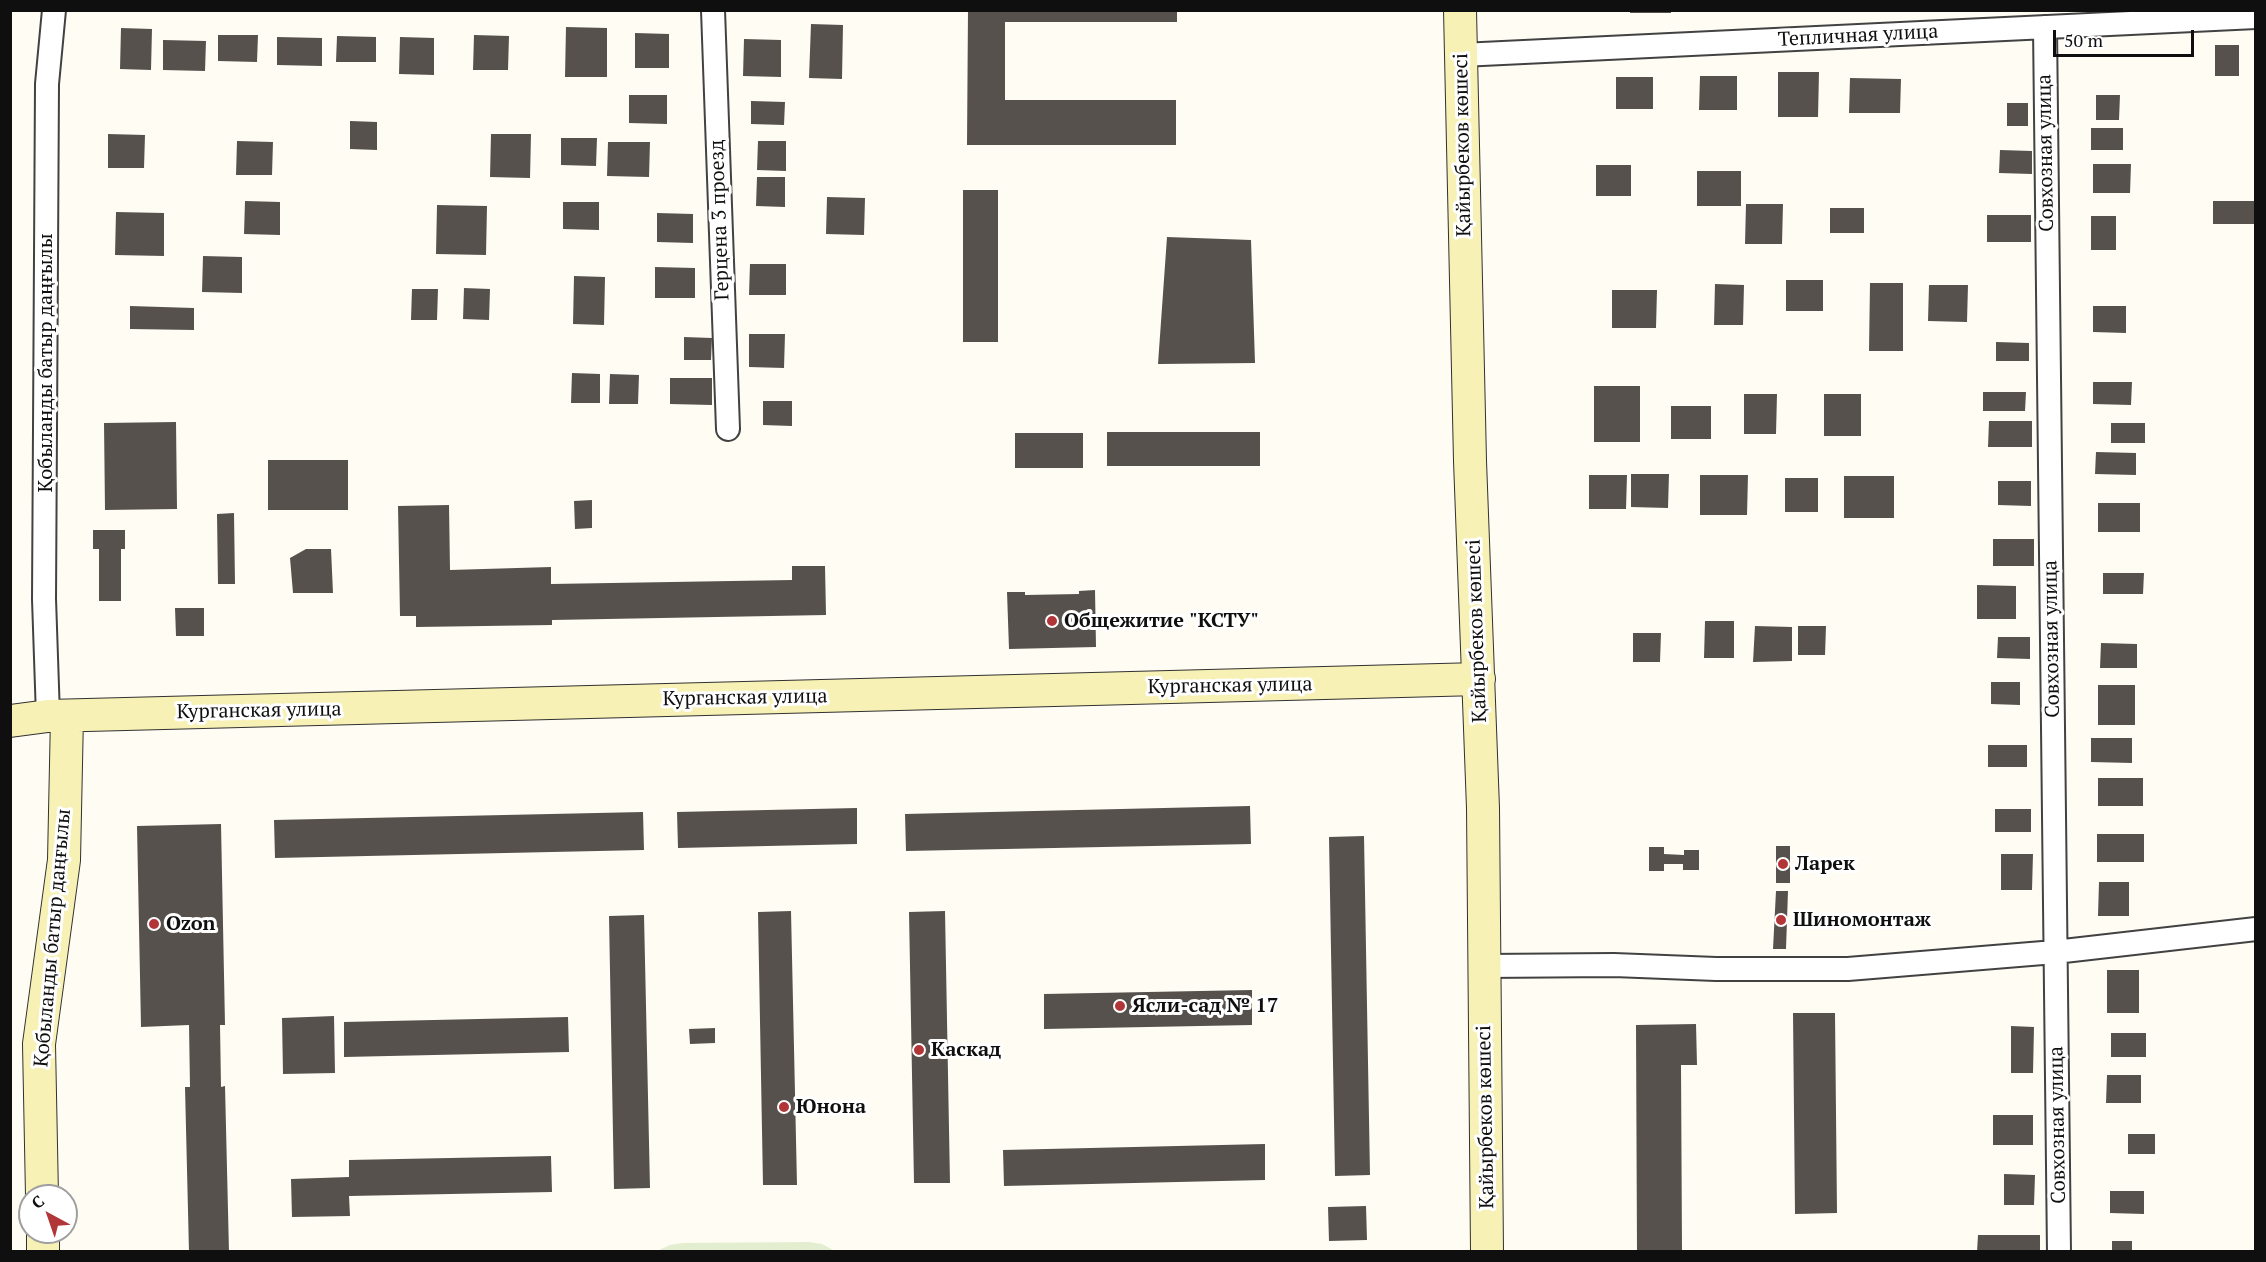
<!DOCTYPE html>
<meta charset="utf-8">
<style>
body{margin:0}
#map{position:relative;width:2266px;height:1262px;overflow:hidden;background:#fefcf3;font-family:"PT Serif",serif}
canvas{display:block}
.frame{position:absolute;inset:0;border:12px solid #0f0f0f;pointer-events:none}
.north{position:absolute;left:18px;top:1184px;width:60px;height:60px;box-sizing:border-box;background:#fff;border:2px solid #9f9f9f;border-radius:50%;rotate:320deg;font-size:16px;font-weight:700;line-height:24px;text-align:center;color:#0f0f0f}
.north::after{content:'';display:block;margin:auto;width:21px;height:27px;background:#b23538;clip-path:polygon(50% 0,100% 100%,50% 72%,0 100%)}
.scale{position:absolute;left:2053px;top:30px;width:141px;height:27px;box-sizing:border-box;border:3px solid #0f0f0f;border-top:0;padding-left:8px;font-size:18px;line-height:21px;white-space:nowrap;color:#0f0f0f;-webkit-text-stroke:4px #fff;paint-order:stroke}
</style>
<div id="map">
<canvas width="2266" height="1262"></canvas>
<div class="frame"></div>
<div class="north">С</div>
<div class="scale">50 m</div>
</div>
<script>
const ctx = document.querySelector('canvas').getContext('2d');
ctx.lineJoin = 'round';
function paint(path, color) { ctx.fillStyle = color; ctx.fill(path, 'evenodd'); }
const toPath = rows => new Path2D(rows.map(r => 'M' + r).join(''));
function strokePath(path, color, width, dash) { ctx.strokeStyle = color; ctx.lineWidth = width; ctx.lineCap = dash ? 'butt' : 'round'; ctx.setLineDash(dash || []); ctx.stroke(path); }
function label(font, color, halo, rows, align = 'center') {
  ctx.font = font + ' "PT Serif",serif'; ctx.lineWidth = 6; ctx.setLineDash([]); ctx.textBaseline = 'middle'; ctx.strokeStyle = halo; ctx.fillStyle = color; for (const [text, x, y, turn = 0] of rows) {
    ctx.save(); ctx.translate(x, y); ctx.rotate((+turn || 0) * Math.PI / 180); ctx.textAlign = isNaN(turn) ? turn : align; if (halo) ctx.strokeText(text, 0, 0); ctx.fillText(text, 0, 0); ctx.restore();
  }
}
const pitch = toPath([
 [809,1242,822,1244,835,1251,657,1251,670,1245,683,1243]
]);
const building = toPath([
 [968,10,1177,10,1177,22,1005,22,1005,100,1176,100,1176,145,967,145],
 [1630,10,1671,10,1671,13,1630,13],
 [811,24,843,25,842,79,809,78],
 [566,27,607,28,607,77,565,77],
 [121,28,152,29,151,70,120,69],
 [635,33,669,34,669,68,635,68],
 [218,35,258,35,257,62,218,61],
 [474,35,509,36,508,70,473,70],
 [337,36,376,37,376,62,336,62],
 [277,37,322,38,322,66,277,65],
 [400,37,434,38,434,75,399,74],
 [744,39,781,40,781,77,743,76],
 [163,40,206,41,205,71,163,70],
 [2215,45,2239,45,2239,76,2215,76],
 [1778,72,1819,72,1818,117,1778,117],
 [1700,76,1737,76,1737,110,1699,110],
 [1616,77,1653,77,1653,109,1616,109],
 [1850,78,1901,79,1900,113,1849,113],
 [629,95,667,95,667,124,629,123],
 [2096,95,2120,95,2119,120,2096,120],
 [751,101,785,102,784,125,751,124],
 [2007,103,2028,103,2028,126,2007,126],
 [350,121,377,122,377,150,350,149],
 [2091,128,2123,128,2123,150,2091,150],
 [108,134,145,135,144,168,108,168],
 [491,134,531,134,530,178,490,177],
 [561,138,597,138,596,166,561,165],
 [237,141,273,142,272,175,236,175],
 [758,141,786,141,786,171,757,170],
 [608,142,650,142,649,177,607,176],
 [2000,150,2032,151,2032,174,1999,173],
 [2093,164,2131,164,2130,193,2093,193],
 [1596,165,1631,165,1631,196,1596,196],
 [1697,171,1741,171,1741,206,1697,206],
 [757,177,785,177,785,207,756,206],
 [963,190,998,190,998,342,963,342],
 [827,197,865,198,864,235,826,234],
 [245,201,280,202,280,235,244,234],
 [2213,201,2254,201,2254,224,2213,224],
 [563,202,599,202,599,230,563,229],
 [1746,204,1783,204,1782,244,1745,244],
 [437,205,487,206,486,255,436,254],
 [1830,208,1864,208,1864,233,1830,233],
 [116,212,164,213,164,256,115,255],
 [657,213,693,214,693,243,657,242],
 [1987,215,2031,215,2031,242,1987,242],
 [2091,216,2116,216,2116,250,2091,250],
 [1167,237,1251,240,1255,363,1158,364],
 [203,256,242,257,242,293,202,292],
 [750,264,786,264,786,295,749,295],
 [655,267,695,268,695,298,655,298],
 [574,276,605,277,604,325,573,324],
 [1786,280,1823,280,1823,311,1786,311],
 [1870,283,1903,283,1903,351,1869,351],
 [1715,284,1744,285,1743,325,1714,325],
 [1929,285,1968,285,1967,322,1928,321],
 [464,288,490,289,489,320,463,319],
 [412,289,438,289,437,320,411,320],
 [1612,290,1657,290,1656,328,1612,328],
 [130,306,194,308,194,330,130,329],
 [2093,306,2126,306,2126,333,2093,332],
 [749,334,785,334,784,368,749,367],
 [684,337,712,338,711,360,684,360],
 [1996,342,2029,343,2029,361,1996,361],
 [572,373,600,374,600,403,571,403],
 [610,374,639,375,638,404,609,404],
 [670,378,712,378,712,405,670,404],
 [2093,382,2132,382,2131,405,2093,404],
 [1594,386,1640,386,1640,442,1594,442],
 [1983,392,2026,392,2025,411,1983,411],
 [1744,394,1777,394,1776,434,1744,434],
 [1824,394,1861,394,1861,436,1824,436],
 [763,401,792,401,792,426,763,425],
 [1671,406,1711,406,1711,439,1671,439],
 [1989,421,2032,421,2032,447,1988,447],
 [176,422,177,509,105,510,104,423],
 [2111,423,2145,423,2145,443,2111,443],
 [1107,432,1260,432,1260,466,1107,466],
 [1015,433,1083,433,1083,468,1015,468],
 [2096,452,2136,453,2136,475,2095,474],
 [268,460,348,460,348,510,268,510],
 [1631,474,1669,474,1668,508,1631,507],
 [1589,475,1627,475,1626,509,1589,509],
 [1700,475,1748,475,1747,515,1700,515],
 [1844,476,1894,476,1894,518,1844,518],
 [1785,478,1818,478,1818,512,1785,512],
 [1998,481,2031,481,2031,506,1998,505],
 [592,500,592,528,575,529,574,501],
 [2098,503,2140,503,2140,532,2098,532],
 [449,505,450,570,551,567,551,584,792,580,792,566,825,566,826,615,552,620,552,625,416,627,416,616,400,616,398,506],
 [234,513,235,584,218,584,217,514],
 [93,530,125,530,125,549,121,549,121,601,99,601,99,549,93,549],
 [1993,539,2034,539,2034,566,1993,566],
 [306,549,331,549,333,593,293,593,290,558],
 [2103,573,2144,573,2143,594,2103,594],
 [1977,585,2016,586,2016,619,1977,619],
 [1095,590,1096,647,1009,649,1007,592,1025,592,1025,595,1079,594,1079,591],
 [175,608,204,608,204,636,176,636],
 [1705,621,1734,621,1734,658,1704,658],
 [1755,626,1792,627,1792,661,1753,662],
 [1798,626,1826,626,1825,655,1798,655],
 [1633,633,1661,633,1660,662,1633,662],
 [1998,637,2030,637,2030,659,1997,658],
 [2101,643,2137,644,2137,668,2100,668],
 [1991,682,2020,682,2020,705,1991,704],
 [2098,685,2135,685,2135,725,2098,725],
 [2091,738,2132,738,2132,763,2091,762],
 [1988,745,2027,745,2027,767,1988,767],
 [2098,778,2143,778,2143,806,2098,806],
 [1250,806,1251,844,906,851,905,814],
 [857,808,857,844,678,848,677,812],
 [1995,809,2031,809,2031,832,1995,832],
 [643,812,644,850,275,858,274,820],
 [221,824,225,1025,220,1025,221,1087,225,1086,229,1252,189,1252,185,1087,190,1087,189,1025,141,1027,137,826],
 [2097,834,2144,834,2144,862,2097,862],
 [1364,836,1370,1175,1335,1176,1329,837],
 [1776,846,1790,846,1790,883,1776,883],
 [1649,847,1664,847,1664,854,1684,855,1684,850,1699,850,1699,870,1683,870,1683,864,1664,864,1664,871,1649,871],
 [2001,854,2033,854,2032,890,2001,890],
 [2099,882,2129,882,2129,916,2098,916],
 [1776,891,1788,891,1786,949,1773,949],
 [791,911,797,1185,763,1185,758,912],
 [945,911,950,1183,914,1183,909,912],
 [644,915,650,1188,614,1189,609,916],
 [2107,970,2139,970,2139,1013,2107,1013],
 [1252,990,1252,1025,1044,1029,1044,994],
 [1793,1013,1835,1013,1837,1213,1795,1214],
 [334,1016,335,1073,283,1074,282,1018],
 [568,1017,569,1052,344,1057,344,1022],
 [1696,1024,1697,1065,1681,1065,1682,1252,1637,1252,1636,1025],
 [2011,1026,2034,1027,2033,1073,2011,1073],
 [715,1028,715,1043,690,1044,689,1029],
 [2111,1033,2146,1033,2146,1057,2111,1057],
 [2107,1075,2141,1075,2141,1103,2106,1103],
 [1993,1115,2033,1115,2033,1145,1993,1145],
 [2128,1134,2155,1134,2155,1154,2128,1154],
 [1265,1144,1265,1180,1004,1186,1003,1150],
 [551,1156,552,1192,349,1196,350,1216,292,1217,291,1179,349,1177,349,1160],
 [2004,1174,2035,1175,2034,1205,2004,1205],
 [2110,1191,2144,1191,2144,1214,2110,1213],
 [1366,1206,1367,1240,1329,1241,1328,1207],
 [1978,1235,2040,1235,2040,1252,1977,1252],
 [2112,1241,2132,1241,2132,1252,2112,1252]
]);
const street = toPath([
 [713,10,728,429],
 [2045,27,2059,1252],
 [1461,55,2256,17],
 [48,716,44,599,47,84,54,10],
 [1484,966,1614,965,1716,969,1848,969,2055,952,2256,929]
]);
const secondary = toPath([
 [1460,10,1470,461,1483,808,1487,1252],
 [10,721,48,716,1479,679],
 [42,1196,39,1044,64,860,67,716],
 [43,1232,43,1252]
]);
const markers = [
 [1052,621,6,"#b23538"],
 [1783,864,6,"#b23538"],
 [1781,920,6,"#b23538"],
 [154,924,6,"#b23538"],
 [1120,1006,6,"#b23538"],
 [919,1050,6,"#b23538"],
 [784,1107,6,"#b23538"]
];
const streetNames = [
 ["Тепличная улица",1858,36,-3],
 ["Қайырбеков көшесі",1463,145,-91],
 ["Совхозная улица",2046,153,-91],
 ["Герцена 3 проезд",720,220,-92],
 ["Қобыланды батыр даңғылы",46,363,-90],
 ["Қайырбеков көшесі",1477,631,-92],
 ["Совхозная улица",2052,639,-91],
 ["Курганская улица",1230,686,-1],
 ["Курганская улица",745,698,-1],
 ["Курганская улица",259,711,-1],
 ["Қобыланды батыр даңғылы",53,938,-85],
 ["Қайырбеков көшесі",1486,1117,-91],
 ["Совхозная улица",2058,1125,-91]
];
const poiNames = [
 ["Общежитие \"КСТУ\"",1064,621],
 ["Ларек",1795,864],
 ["Шиномонтаж",1793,920],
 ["Ozon",166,924],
 ["Ясли-сад № 17",1132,1006],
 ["Каскад",931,1050],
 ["Юнона",796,1107]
];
paint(pitch, '#e3eed0');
paint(building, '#57514d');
strokePath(street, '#424242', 26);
strokePath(secondary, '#313131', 34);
strokePath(street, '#fff', 22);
strokePath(secondary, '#f7f1b5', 32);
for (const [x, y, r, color] of markers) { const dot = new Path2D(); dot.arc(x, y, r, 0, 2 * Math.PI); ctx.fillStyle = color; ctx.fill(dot); strokePath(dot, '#fff', 2); }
label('20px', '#0f0f0f', '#fff', streetNames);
label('bold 20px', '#0f0f0f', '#fff', poiNames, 'left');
</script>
